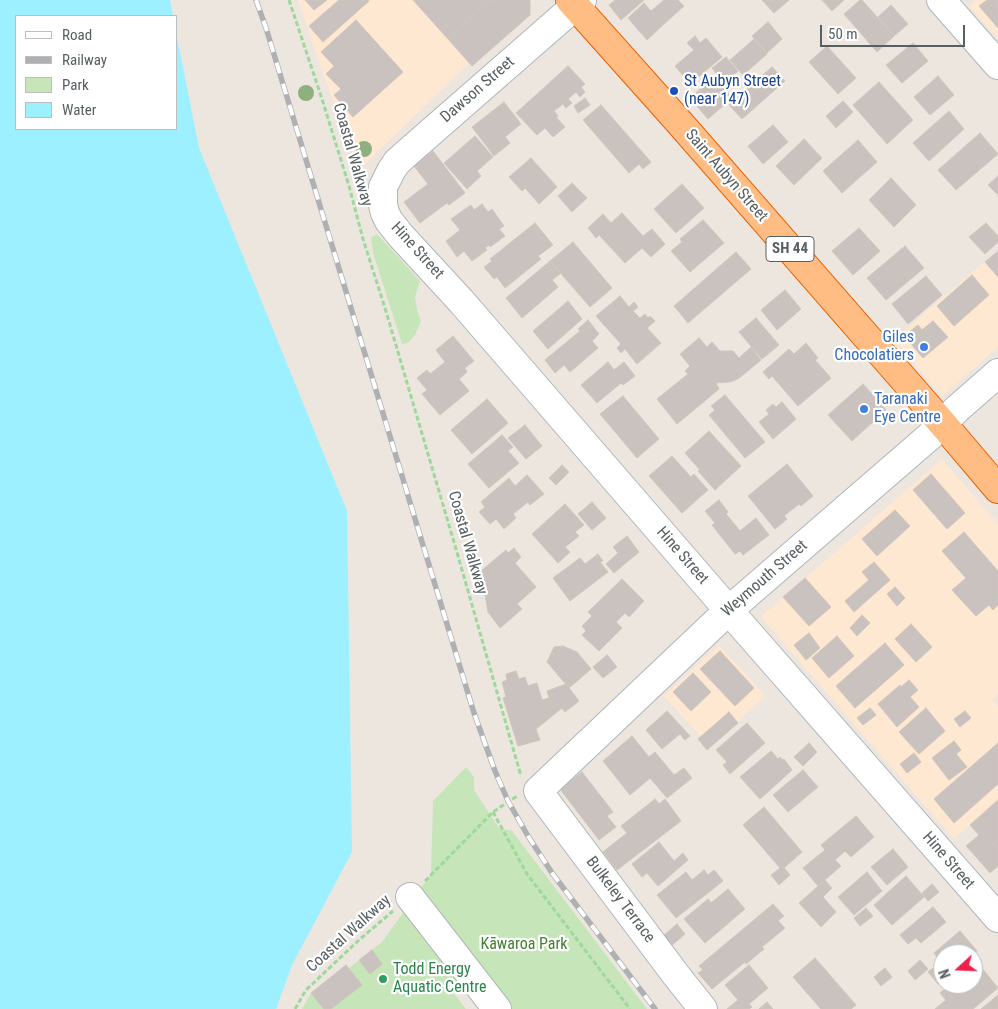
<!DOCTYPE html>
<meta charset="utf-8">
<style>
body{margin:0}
#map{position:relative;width:998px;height:1009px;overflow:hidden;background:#ece6df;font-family:"Roboto Condensed",sans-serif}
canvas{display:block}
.legend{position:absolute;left:15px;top:15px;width:162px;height:115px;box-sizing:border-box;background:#fff;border:1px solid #bcbfc0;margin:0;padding:6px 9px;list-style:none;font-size:15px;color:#585f61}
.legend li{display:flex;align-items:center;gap:10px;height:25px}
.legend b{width:25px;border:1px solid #bcbfc0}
.north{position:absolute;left:933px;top:944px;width:50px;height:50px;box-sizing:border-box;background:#fff;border:1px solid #bcbfc0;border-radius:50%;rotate:250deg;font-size:14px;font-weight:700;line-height:20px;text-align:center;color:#585f61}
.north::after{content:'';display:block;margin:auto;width:18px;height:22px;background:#f1204b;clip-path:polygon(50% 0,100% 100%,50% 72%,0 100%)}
.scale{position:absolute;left:820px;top:25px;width:145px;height:22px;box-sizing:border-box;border:2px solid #585f61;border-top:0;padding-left:6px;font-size:15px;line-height:18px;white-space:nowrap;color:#585f61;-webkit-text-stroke:4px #fff;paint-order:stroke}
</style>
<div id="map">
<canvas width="998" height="1009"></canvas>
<ul class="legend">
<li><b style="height:6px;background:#fff"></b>Road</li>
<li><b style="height:6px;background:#afb0b1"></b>Railway</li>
<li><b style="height:14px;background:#c6e6ba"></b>Park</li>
<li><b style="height:14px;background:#9cf0ff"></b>Water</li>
</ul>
<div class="north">N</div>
<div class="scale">50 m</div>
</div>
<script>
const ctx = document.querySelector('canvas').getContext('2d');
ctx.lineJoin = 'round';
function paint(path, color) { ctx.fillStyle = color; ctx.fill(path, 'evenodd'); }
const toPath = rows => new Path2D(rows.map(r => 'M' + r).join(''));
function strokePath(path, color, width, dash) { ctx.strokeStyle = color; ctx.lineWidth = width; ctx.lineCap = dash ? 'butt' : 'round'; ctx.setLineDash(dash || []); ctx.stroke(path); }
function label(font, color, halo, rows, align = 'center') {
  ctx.font = font + ' "Roboto Condensed",sans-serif'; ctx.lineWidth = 4.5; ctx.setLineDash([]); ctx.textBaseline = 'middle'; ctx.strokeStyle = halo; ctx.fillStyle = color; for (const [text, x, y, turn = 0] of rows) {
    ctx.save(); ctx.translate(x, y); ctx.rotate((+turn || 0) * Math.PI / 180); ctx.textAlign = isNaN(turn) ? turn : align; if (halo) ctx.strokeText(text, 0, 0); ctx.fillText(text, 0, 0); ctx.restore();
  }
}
const commercial = toPath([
 [298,0,534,0,362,167,357,163,321,68],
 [976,0,998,0,998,39,969,6],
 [998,250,998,347,942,396,894,340],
 [942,459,998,524,998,694,992,699,998,706,998,801,954,839,761,617],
 [719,645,765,696,710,747,664,696]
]);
const green = toPath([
 [377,234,420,281,415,297,417,310,421,321,415,335,408,343,402,344,373,253,371,238],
 [466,767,474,777,474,790,499,828,512,831,647,1009,498,1009,475,979,459,983,451,990,466,1009,302,1009,311,993,346,965,349,968,382,942,431,874,433,801]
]);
const water = toPath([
 [0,0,170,0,173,16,16,16,16,129,176,129,176,32,199,148,347,511,352,852,292,965,276,1009,0,1009]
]);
const building = toPath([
 [305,0,327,0,314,10,305,0],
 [339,0,367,0,369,1,323,42,309,26,339,0],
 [413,0,490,0,448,39,413,0],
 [490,0,530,0,530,15,472,66,448,39,490,0],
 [615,0,644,0,621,20,609,5,615,0],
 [664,0,678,0,684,6,663,25,651,11,664,0],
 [762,0,789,0,774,13,762,0],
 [822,0,844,0,832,11,822,0],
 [860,0,862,0,894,36,877,52,844,14,860,0],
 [987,0,998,0,998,28,979,6,987,0],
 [644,3,663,25,647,40,628,18,644,3],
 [891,5,908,24,894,36,878,17,891,5],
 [356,20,403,72,353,117,334,95,341,89,326,74,334,66,321,52,356,20],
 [768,22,782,39,767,53,752,36,768,22],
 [695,36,700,43,706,38,722,57,690,84,675,66,694,50,687,43,695,36],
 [754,39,767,54,743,75,730,60,754,39],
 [913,43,928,61,902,83,886,65,913,43],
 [827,46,856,78,838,94,809,62,827,46],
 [726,57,738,71,724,83,712,68,726,57],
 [568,66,585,84,581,87,585,92,580,97,576,92,568,99,572,103,566,108,563,104,554,111,558,116,556,117,565,127,553,137,545,128,537,135,516,113,568,66],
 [772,67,785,81,769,95,757,80,772,67],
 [938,76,954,95,930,115,914,97,938,76],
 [714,77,732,98,708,119,690,98,714,77],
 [757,80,769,95,742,119,729,105,757,80],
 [879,82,913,120,887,144,853,105,879,82],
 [585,98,590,105,578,113,574,106,585,98],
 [843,101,853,112,836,128,826,116,843,101],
 [504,102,521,124,505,137,510,143,494,156,472,127,504,102],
 [601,105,651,162,643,169,639,164,629,173,583,120,601,105],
 [949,111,964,129,929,161,913,143,949,111],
 [773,125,788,142,763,164,748,146,773,125],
 [980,133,998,154,956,190,938,170,980,133],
 [475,136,493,157,477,171,481,176,467,189,444,163,475,136],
 [804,139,822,158,794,185,776,166,804,139],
 [858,140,877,162,842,193,823,171,858,140],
 [433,151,465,193,449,205,447,203,420,223,404,202,428,184,414,166,433,151],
 [531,158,557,187,539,204,525,188,522,191,509,177,531,158],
 [998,176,998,195,988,185,998,176],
 [891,178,916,205,894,227,869,200,891,178],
 [572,183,587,198,572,212,558,196,572,183],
 [682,184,704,208,676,233,654,209,682,184],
 [482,204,488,212,492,209,504,226,499,229,505,236,490,247,489,245,485,248,487,250,472,261,464,251,457,257,446,241,460,230,451,219,471,205,474,210,482,204],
 [622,213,643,236,652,229,665,244,651,257,642,248,625,263,599,235,596,238,588,228,603,214,611,223,622,213],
 [703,220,724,243,690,272,671,251,682,242,680,239,703,220],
 [535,223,553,245,538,256,541,259,505,288,497,277,494,279,484,267,492,261,490,259,535,223],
 [986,223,998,236,998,242,985,254,969,237,986,223],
 [859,228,880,251,853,275,832,251,859,228],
 [573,242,612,288,590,307,550,261,573,242],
 [905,246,924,268,886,300,867,278,905,246],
 [998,251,998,277,985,262,998,251],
 [736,252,751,269,688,323,674,306,736,252],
 [550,261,561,273,552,280,558,287,522,318,506,298,550,261],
 [972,275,989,295,954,326,937,306,972,275],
 [926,276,942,295,908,324,892,304,926,276],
 [785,290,801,309,777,330,761,310,785,290],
 [620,296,629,307,634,302,638,307,633,311,640,318,645,314,648,318,650,316,655,321,647,328,661,343,637,364,625,349,621,353,617,348,621,344,596,316,620,296],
 [568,301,582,319,548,349,533,331,568,301],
 [756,318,779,345,762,359,739,332,756,318],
 [588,320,599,334,592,341,598,348,570,372,564,365,555,373,545,360,580,331,578,329,588,320],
 [933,321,948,337,923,358,904,336,918,325,922,330,933,321],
 [453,336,474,361,465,368,467,372,459,379,469,391,440,415,422,394,427,390,417,378,427,370,430,374,445,362,436,350,453,336],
 [699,338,707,347,712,342,720,351,733,351,739,358,751,347,761,360,738,379,730,382,716,383,719,389,677,424,657,399,688,374,685,371,690,366,680,354,699,338],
 [806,343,818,358,815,360,831,378,798,406,772,376,769,379,763,372,789,349,794,354,806,343],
 [608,362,614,370,624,362,635,376,623,385,621,383,597,403,581,385,608,362],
 [863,384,886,410,852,441,828,415,863,384],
 [725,395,765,442,745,458,709,415,715,410,711,406,725,395],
 [623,396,659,439,637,458,600,414,623,396],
 [487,399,508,423,472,454,451,430,487,399],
 [782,402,796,419,773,439,759,422,769,414,766,410,773,404,776,407,782,402],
 [525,425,542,446,526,459,508,438,525,425],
 [709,431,741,466,715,490,698,471,700,470,685,453,709,431],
 [502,435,513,447,508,451,519,463,489,488,468,464,502,435],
 [672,456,691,477,694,474,708,490,682,513,649,476,672,456],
 [787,464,813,496,801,506,799,504,784,516,787,519,775,529,748,496,787,464],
 [562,465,569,472,556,485,549,478,562,465],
 [931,474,965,513,947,529,913,490,931,474],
 [527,475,544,494,530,505,528,502,513,514,516,518,504,529,496,519,490,524,479,512,485,507,481,502,509,478,515,486,527,475],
 [719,500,728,512,726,514,740,531,756,518,769,535,743,555,740,551,735,554,712,525,715,523,705,511,719,500],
 [592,502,606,518,592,530,578,514,592,502],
 [565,504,584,525,575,532,579,536,565,547,570,552,558,563,532,534,565,504],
 [895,510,910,526,877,556,862,539,895,510],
 [964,532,998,571,998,605,993,610,989,605,976,616,952,590,966,578,942,551,964,532],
 [627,536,639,552,614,573,606,564,618,553,613,547,627,536],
 [514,548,521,557,515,563,536,587,517,604,522,609,500,628,488,612,481,571,506,550,508,553,514,548],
 [598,554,603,561,600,562,608,572,570,601,553,578,580,558,585,564,598,554],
 [874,562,890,580,854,612,845,601,869,580,862,572,874,562],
 [805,578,831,607,809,626,783,597,805,578],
 [622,579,644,601,629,617,625,613,616,622,622,628,599,651,582,635,586,631,582,626,592,616,588,612,622,579],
 [895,587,905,598,897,606,887,594,895,587],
 [862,615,870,623,857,636,850,628,862,615],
 [911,624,932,647,916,662,895,639,911,624],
 [809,633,820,648,806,660,794,645,809,633],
 [837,636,854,656,829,678,812,658,837,636],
 [885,643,904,665,855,708,836,686,885,643],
 [563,646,577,652,591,669,569,688,547,662,554,647,563,646],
 [720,651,754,688,735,706,700,669,720,651],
 [607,655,617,667,603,678,593,667,607,655],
 [516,671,519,679,525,677,528,686,537,683,542,700,549,698,547,691,566,684,579,701,565,712,562,708,536,729,540,740,518,746,503,698,506,697,502,682,507,680,506,674,516,671],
 [693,673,711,692,691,711,673,692,693,673],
 [909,680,918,690,910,697,919,707,897,727,878,704,900,685,901,687,909,680],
 [870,708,876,715,863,725,857,718,870,708],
 [926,708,945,731,919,754,899,732,926,708],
 [667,711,690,736,685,740,680,734,662,749,646,730,667,711],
 [965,711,971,718,960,727,954,719,965,711],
 [729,712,738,723,707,750,698,739,729,712],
 [747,723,765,743,730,774,723,765,727,762,716,750,747,723],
 [632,736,649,757,655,752,674,775,684,768,692,778,667,798,650,778,630,795,603,761,632,736],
 [954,741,961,750,956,754,967,767,949,780,932,758,954,741],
 [809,743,817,752,803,766,794,757,809,743],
 [998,743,998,784,954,823,934,799,998,743],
 [771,751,778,759,780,757,783,760,784,759,792,770,760,799,740,777,771,751],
 [914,753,921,762,907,773,900,764,914,753],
 [803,770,818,787,788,812,773,795,803,770],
 [582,772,613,812,607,816,616,827,599,840,560,789,582,772],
 [655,799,659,804,665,799,681,821,617,870,603,852,627,833,621,826,655,799],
 [998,800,998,840,977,858,966,846,979,835,970,825,998,800],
 [764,807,802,852,784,868,790,875,779,885,771,875,780,868,743,825,764,807],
 [856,816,874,837,851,857,845,851,835,860,841,866,818,886,803,868,825,850,821,845,856,816],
 [998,840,998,866,990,873,977,858,998,840],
 [659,842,674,861,683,853,688,860,658,886,647,873,642,877,632,864,659,842],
 [893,849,908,867,887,885,871,867,893,849],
 [704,870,708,875,714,870,723,881,676,918,657,895,686,872,692,880,704,870],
 [867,872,882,891,854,915,838,897,867,872],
 [906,876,924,897,892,925,874,905,906,876],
 [825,880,832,888,823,897,836,912,821,927,799,903,825,880],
 [932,884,939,892,928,901,922,893,932,884],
 [728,889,745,909,705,943,684,919,708,899,711,903,728,889],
 [773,904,784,916,778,921,785,928,762,947,764,949,746,964,745,962,712,989,698,973,703,970,699,966,773,904],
 [933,907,946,922,921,943,916,938,908,944,900,935,933,907],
 [866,908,873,916,860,926,854,918,866,908],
 [677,924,685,934,671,946,663,936,677,924],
 [960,931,977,951,973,955,943,954,943,980,938,984,928,972,941,962,934,953,960,931],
 [372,950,382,964,370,974,359,960,372,950],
 [815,958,856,1005,851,1009,821,1009,793,977,815,958],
 [920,960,928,969,915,980,908,971,920,960],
 [977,962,998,988,973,1009,935,1009,946,1000,940,993,951,984,973,984,973,965,977,962],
 [346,965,362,985,331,1009,324,1009,311,993,346,965],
 [749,965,768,988,749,1004,752,1007,749,1009,727,1009,738,1000,725,985,749,965],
 [885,968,892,977,881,986,874,977,885,968],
 [998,995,998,1009,981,1009,998,995],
 [767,1002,773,1009,759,1009,767,1002]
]);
const path = toPath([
 [289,0,322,99,349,186,363,239,385,308,456,549,521,776],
 [493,812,527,874,630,1009],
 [425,881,493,812,517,796],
 [295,1009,306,990,359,940,393,911]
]);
const minor = toPath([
 [582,0,407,153,397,162,391,171,383,187,383,205,385,213,389,221,401,236,461,301,737,620,998,918],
 [941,0,998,65],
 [410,897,497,1009],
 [703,1009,676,975,538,791,729,610,930,436,957,409,998,373]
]);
const highway = toPath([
 [570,0,679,122,942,423,998,489]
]);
const rail = toPath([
 [256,0,266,28,474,713,495,771,508,801,528,836,552,873,655,1009]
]);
const trees = [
 [306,93],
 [364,149]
];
const markers = [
 [674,91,5,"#1a4fb4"],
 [924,347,5,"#3f7fe0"],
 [864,409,5,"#3f7fe0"],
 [383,979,5,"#2e9e5b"]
];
const shields = [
 [790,249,48]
];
const shieldNames = [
 ["SH 44",790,249]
];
const transitNames = [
 ["St Aubyn Street",684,82],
 ["(near 147)",684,100]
];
const streetNames = [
 ["Dawson Street",478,90,-41],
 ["Coastal Walkway",352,155,74],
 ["Saint Aubyn Street",726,176,49],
 ["Hine Street",417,251,48],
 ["Coastal Walkway",467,543,74],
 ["Hine Street",682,556,49],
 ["Weymouth Street",765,579,-41],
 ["Hine Street",948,861,49],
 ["Bulkeley Terrace",620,900,53],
 ["Coastal Walkway",349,934,-42]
];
const shopNames = [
 ["Giles",914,338],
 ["Chocolatiers",914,356],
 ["Taranaki",874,400,"left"],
 ["Eye Centre",874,418,"left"]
];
const parkNames = [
 ["Kāwaroa Park",524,945]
];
const leisureNames = [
 ["Todd Energy",393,970],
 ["Aquatic Centre",393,988]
];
paint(commercial, '#ffe8d1');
paint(green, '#c6e6ba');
paint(water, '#9cf0ff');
paint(building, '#c9c2be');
strokePath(building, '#d1c5bd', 1);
strokePath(minor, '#b0b5b8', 30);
strokePath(highway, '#eb5f00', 30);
strokePath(path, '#9dd89c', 3, [5, 2.5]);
strokePath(minor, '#fff', 28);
strokePath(highway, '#ffbd83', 28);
strokePath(rail, '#afb0b1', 5.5);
strokePath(rail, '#fff', 4, [11]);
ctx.fillStyle = '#8eaf7e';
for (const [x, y] of trees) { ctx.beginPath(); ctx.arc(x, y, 8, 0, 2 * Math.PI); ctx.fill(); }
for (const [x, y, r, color] of markers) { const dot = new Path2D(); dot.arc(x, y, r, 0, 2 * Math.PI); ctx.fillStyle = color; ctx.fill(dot); strokePath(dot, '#fff', 2); }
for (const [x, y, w] of shields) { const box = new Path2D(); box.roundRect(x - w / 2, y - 12.5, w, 25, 4); ctx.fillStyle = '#fff'; ctx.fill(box); strokePath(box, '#585f61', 1); }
label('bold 15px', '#585f61', null, shieldNames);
label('16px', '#164399', '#fff', transitNames, 'left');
label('16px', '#585f61', '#fff', streetNames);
label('16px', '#366cbe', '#fff', shopNames, 'right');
label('16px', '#42822f', '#fff', parkNames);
label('16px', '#27864d', '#fff', leisureNames, 'left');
</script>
